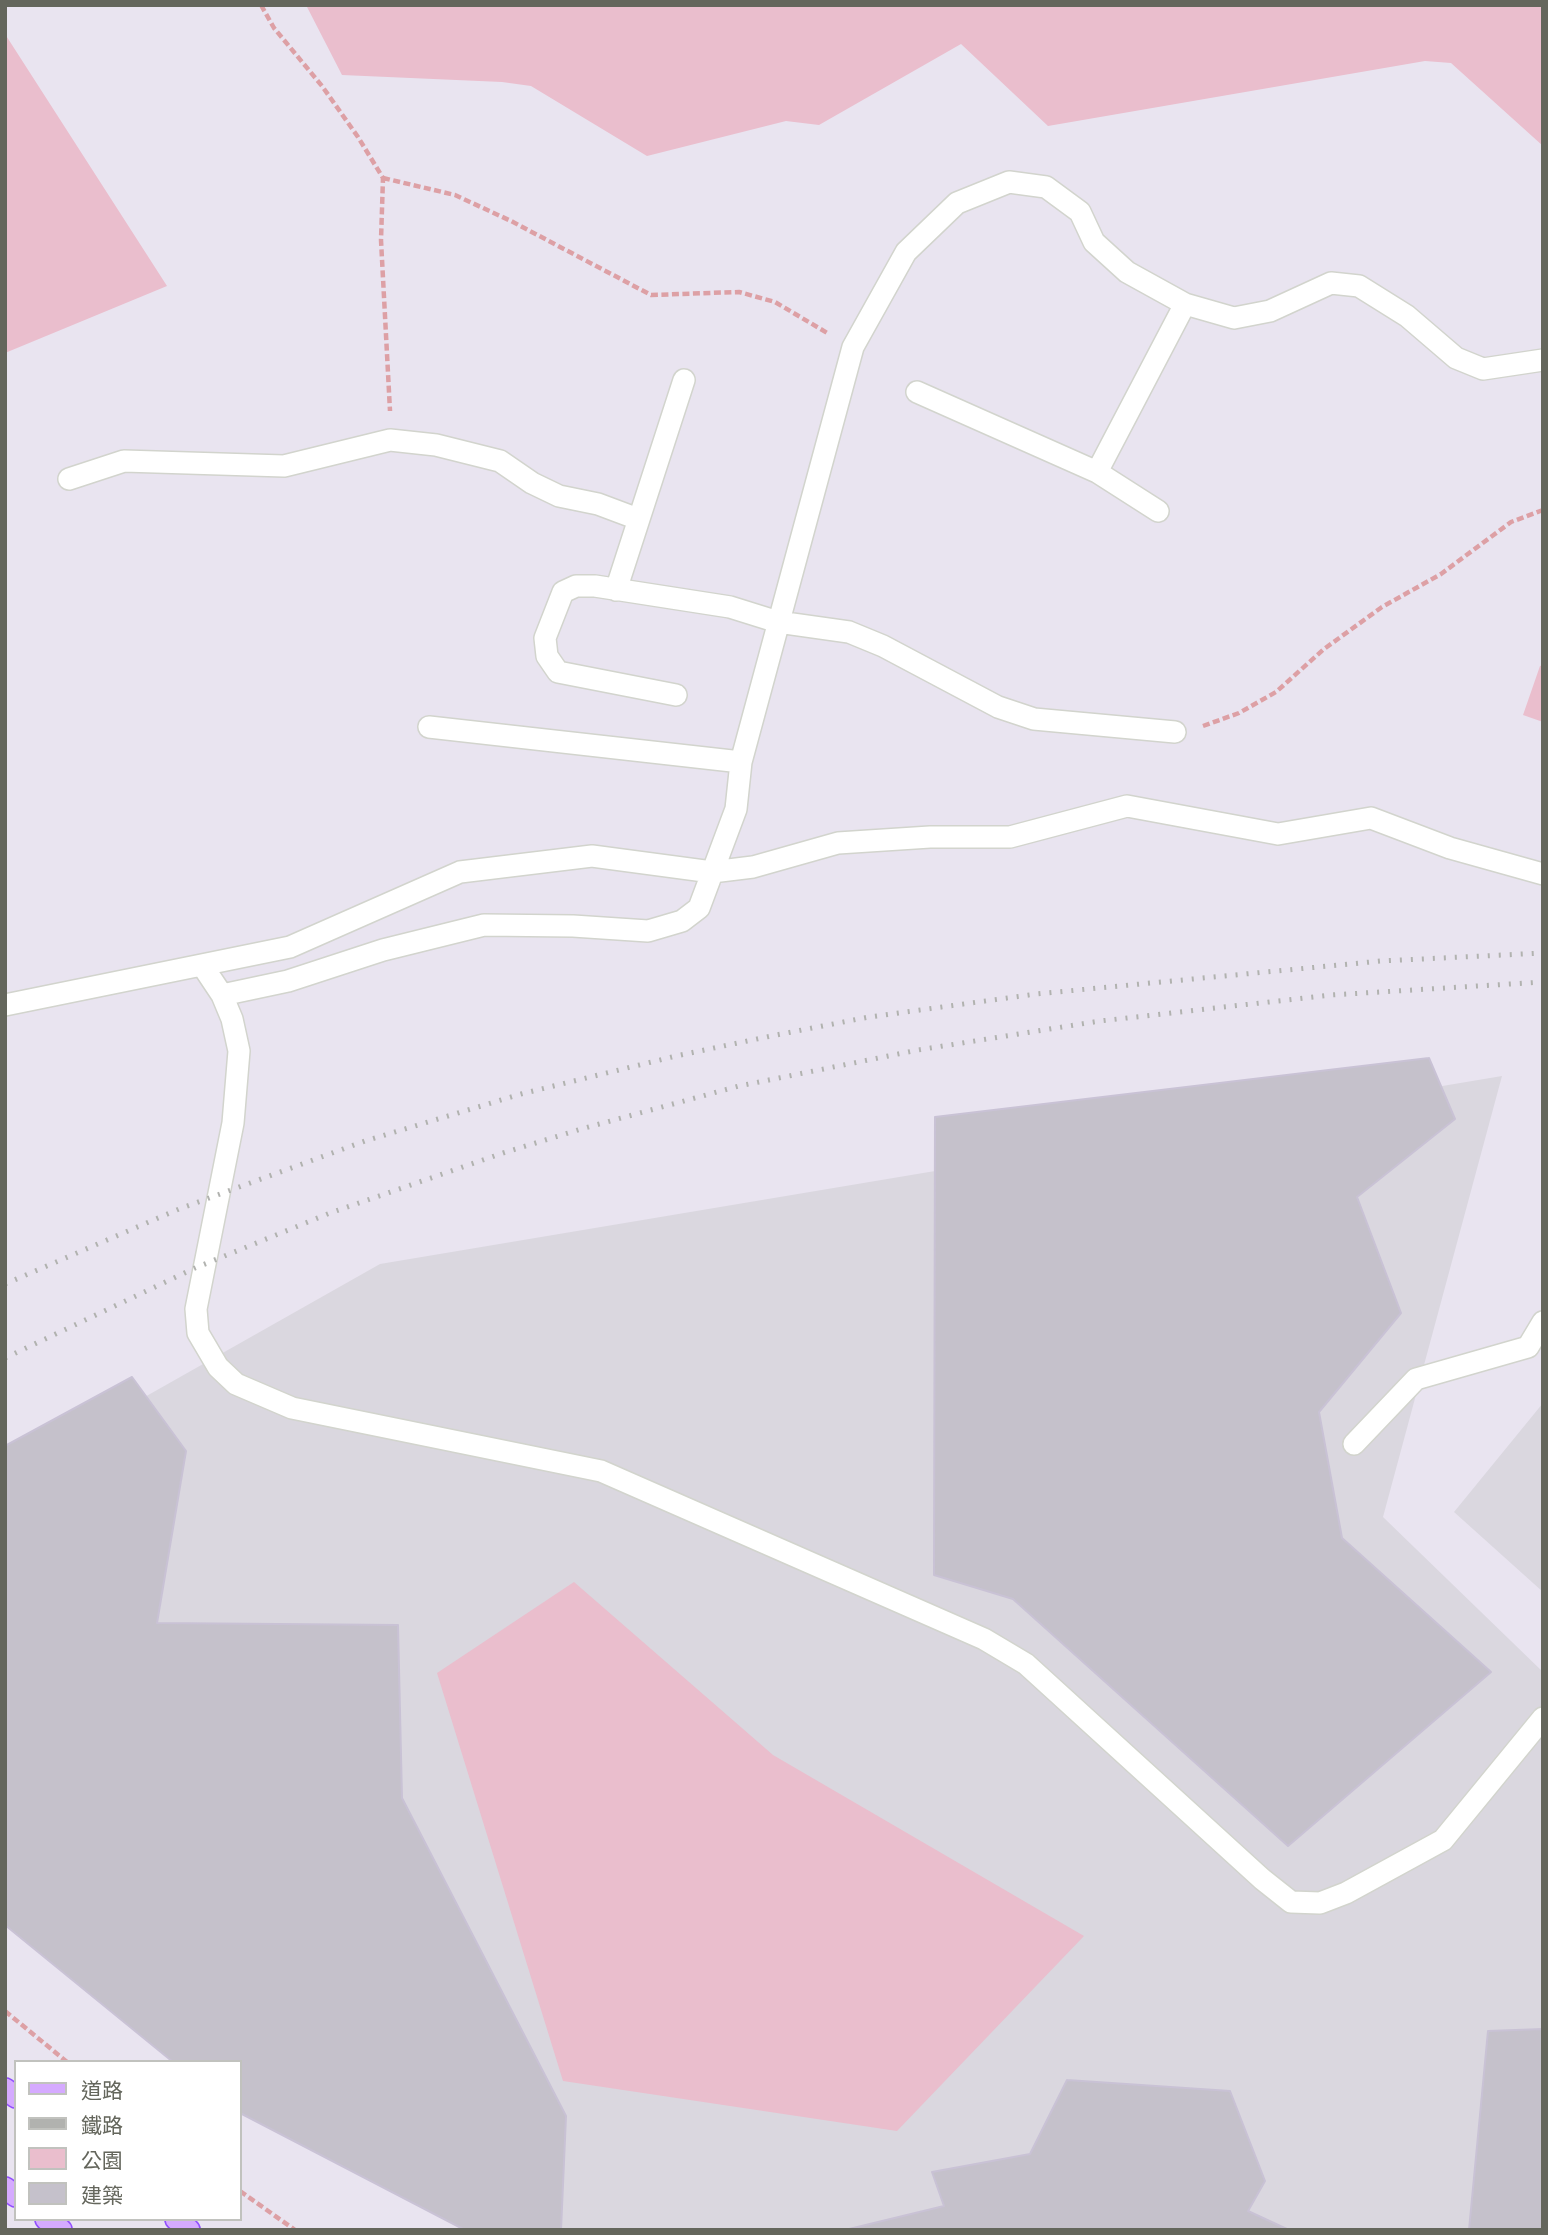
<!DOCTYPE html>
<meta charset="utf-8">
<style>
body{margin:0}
#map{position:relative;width:1548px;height:2235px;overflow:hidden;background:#e9e4f0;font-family:Cabin,"Noto Sans TC",sans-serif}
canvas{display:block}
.frame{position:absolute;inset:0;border:7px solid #64665c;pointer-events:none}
.legend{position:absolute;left:14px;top:2060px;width:228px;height:161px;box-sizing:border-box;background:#fff;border:2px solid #c1c2be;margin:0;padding:9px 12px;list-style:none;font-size:21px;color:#64665c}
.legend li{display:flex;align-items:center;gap:14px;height:35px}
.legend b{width:35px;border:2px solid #c1c2be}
</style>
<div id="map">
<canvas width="1548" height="2235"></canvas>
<div class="frame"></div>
<ul class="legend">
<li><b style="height:9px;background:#d5aaff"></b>道路</li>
<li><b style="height:9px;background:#b1b2af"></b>鐵路</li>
<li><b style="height:19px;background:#eabecd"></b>公園</li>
<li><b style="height:19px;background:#c5c1cb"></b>建築</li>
</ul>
</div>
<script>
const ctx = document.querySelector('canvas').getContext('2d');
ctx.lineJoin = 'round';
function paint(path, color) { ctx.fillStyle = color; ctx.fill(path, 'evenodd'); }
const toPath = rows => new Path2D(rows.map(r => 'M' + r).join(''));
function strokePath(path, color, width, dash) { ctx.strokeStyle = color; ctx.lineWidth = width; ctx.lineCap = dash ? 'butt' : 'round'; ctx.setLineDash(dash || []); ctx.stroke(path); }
const industrial = toPath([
 [1502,1076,1383,1517,1543,1672,1543,2230,495,2230,5,1476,380,1264],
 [1543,1403,1543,1592,1454,1512]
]);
const green = toPath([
 [306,5,1543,5,1543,146,1451,63,1425,61,1048,126,961,44,819,125,786,121,647,156,531,86,502,82,342,75],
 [5,34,167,286,5,353],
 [1543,665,1543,722,1523,715,1540,666],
 [574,1582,773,1755,1084,1936,897,2131,563,2081,437,1673]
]);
const building = toPath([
 [1429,1058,1455,1119,1357,1197,1401,1313,1319,1412,1342,1538,1491,1672,1288,1846,1013,1599,934,1575,935,1117,1429,1058],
 [132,1377,186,1451,157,1623,398,1625,402,1798,566,2116,561,2230,465,2230,240,2113,240,2062,173,2062,5,1925,5,1446,132,1377],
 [1543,2029,1543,2230,1469,2230,1488,2031,1543,2029],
 [1067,2080,1230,2091,1265,2181,1248,2211,1289,2230,845,2230,944,2206,932,2172,1030,2154,1067,2080]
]);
const path = toPath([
 [261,5,274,28,322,86,358,137,383,178,381,240,390,411],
 [383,178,455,195,511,221,651,295,739,292,775,302,829,334],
 [1203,726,1239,713,1276,692,1324,649,1382,607,1441,574,1511,522,1543,510],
 [5,2011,67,2062],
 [240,2191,295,2230]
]);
const minor = toPath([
 [917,392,1097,472,1158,511],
 [1097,472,1185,304],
 [69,479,124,461,284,466,390,440,436,445,500,461,532,483,559,496,598,504,638,519],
 [616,590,684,380],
 [676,695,558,672,547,656,545,638,563,592,576,586,595,586,730,607,778,622,849,632,883,646,998,707,1034,719,1175,732],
 [429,727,741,762],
 [202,965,222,995,232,1019,239,1051,233,1123,196,1309,198,1333,218,1367,236,1384,292,1408,601,1471,984,1639,1026,1664,1262,1879,1291,1902,1320,1903,1346,1893,1443,1840,1543,1718],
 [222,995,288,981,383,950,484,925,573,926,648,931,682,921,699,908,736,809,741,762,853,347,906,252,957,203,1009,182,1046,187,1080,212,1094,242,1127,272,1185,304,1234,318,1270,311,1331,283,1359,286,1407,316,1456,358,1483,369,1543,360],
 [5,1005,290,947,460,872,592,856,712,872,753,867,838,843,930,837,1010,837,1127,806,1278,834,1371,818,1450,848,1543,874],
 [1354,1444,1416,1379,1528,1347,1543,1322]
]);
const major = toPath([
 [5,2089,16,2097],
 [5,2188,16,2196],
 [46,2219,61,2230],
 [176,2219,189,2230]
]);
const rail = toPath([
 [5,1284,179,1209,365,1141,521,1094,676,1056,771,1036,869,1017,1036,994,1381,961,1543,953],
 [5,1358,195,1268,330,1213,503,1153,581,1129,739,1086,918,1050,1100,1021,1331,995,1543,982]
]);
paint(industrial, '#dad7df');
paint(green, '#eabecd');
paint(building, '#c5c1cb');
strokePath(building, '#c9c2d5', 2);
strokePath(minor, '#d2d4cd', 24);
strokePath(major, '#924ffe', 24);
strokePath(path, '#dda0a5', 4.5, [7, 3.5]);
strokePath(minor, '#fff', 21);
strokePath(major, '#d5aaff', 21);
strokePath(rail, '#b1b2af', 5, [2, 9]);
</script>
